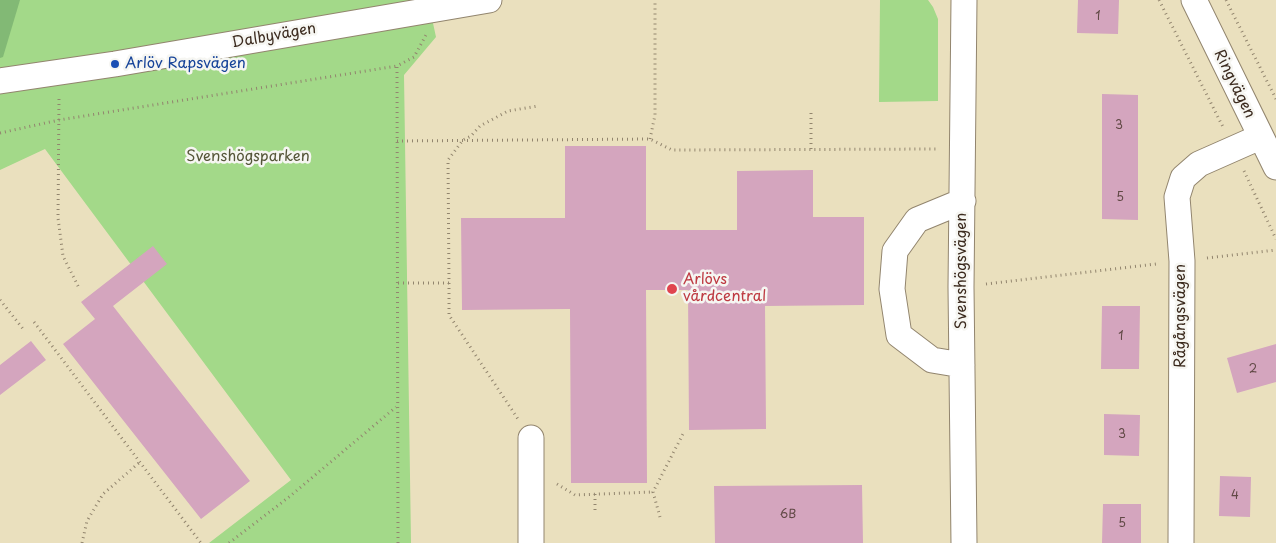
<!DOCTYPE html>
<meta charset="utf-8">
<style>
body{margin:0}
canvas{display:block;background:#eae0be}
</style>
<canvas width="1276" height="543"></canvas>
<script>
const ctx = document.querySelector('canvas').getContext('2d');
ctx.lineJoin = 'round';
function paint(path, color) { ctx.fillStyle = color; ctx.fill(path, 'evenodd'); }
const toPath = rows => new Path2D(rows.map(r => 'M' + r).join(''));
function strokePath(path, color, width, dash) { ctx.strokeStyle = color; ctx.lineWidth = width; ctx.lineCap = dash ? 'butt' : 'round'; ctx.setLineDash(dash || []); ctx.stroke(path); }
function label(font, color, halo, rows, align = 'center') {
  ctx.font = font + ' "Playpen Sans",sans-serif'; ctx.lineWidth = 5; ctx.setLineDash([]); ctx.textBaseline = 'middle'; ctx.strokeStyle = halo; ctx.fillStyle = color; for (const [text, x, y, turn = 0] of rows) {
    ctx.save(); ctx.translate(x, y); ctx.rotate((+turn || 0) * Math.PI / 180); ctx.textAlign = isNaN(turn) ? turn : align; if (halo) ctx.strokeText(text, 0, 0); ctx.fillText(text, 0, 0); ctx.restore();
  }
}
const green = toPath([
 [0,0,428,0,436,37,404,75,411,543,209,543,291,480,45,149,0,170],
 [880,0,928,0,933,7,938,19,938,101,879,102]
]);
const forest = toPath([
 [0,0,20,0,3,57,0,58]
]);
const building = toPath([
 [1078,0,1119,0,1118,34,1077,33],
 [1102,94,1138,95,1138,220,1102,219],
 [565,146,646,146,646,230,737,230,737,171,813,170,813,217,864,217,864,305,765,306,766,429,689,430,688,290,646,290,647,483,571,483,570,309,462,310,461,218,565,218],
 [153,246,167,264,113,306,250,481,201,519,63,344,95,319,81,302],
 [1102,306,1140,306,1139,369,1101,369],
 [31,341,46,360,0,395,0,365],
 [1276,344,1276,382,1237,393,1227,358],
 [1104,414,1140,415,1139,456,1104,455],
 [1220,476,1251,477,1250,517,1219,516],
 [862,485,863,543,715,543,714,486],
 [1103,504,1141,504,1141,543,1102,543]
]);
const path = toPath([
 [1159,0,1223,127],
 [1226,0,1276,99],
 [59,99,58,218,63,256,79,288],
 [0,133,59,120,397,66],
 [650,139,655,115,655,0],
 [397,141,650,139,672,150,938,149],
 [811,149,811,113],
 [1244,171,1276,239],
 [1207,258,1276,250],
 [398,283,449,283,448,160,463,140,471,136,480,126,508,111,538,106],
 [449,283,449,315,518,419],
 [986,284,1156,264],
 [0,300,24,330],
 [34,322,201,543],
 [557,484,575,495,653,492],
 [595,494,595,514],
 [660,517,653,492,684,432],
 [82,543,87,521,103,494,140,462],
 [229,543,289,497,396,407],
 [398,543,397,66,414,57,426,35]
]);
const minor = toPath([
 [1194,0,1276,167],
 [0,81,115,64,489,0],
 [962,365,932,360,899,335,892,289,895,251,917,220,963,201],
 [531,438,531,543],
 [964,543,961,287,964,0],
 [1181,543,1182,261,1177,197,1183,178,1199,164,1260,137]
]);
const markers = [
 [115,64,5,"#1a4fb4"],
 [672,289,6,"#e0444e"]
];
const numberNames = [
 ["1",1098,17],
 ["3",1119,126],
 ["5",1120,198],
 ["1",1121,337],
 ["2",1253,370],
 ["3",1122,435],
 ["4",1235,496],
 ["6B",788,515],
 ["5",1122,524]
];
const streetNames = [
 ["Dalbyvägen",274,36,-10],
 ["Ringvägen",1234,84,64],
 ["Svenshögsvägen",962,271,-90],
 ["Rågångsvägen",1181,316,-90]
];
const transitNames = [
 ["Arlöv Rapsvägen",125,64]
];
const parkNames = [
 ["Svenshögsparken",248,157]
];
const healthNames = [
 ["Arlövs",683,280],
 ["vårdcentral",683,297]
];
paint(green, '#a3d989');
paint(forest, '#82b975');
paint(building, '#d4a5be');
strokePath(minor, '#92856e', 27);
strokePath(path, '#92856e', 3, [1, 4]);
strokePath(minor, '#fff', 25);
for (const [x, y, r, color] of markers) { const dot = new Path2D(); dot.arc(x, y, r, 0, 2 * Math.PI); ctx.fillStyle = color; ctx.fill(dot); strokePath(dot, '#f6f6f2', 2); }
label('12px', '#614946', null, numberNames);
label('15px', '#3b2a1e', '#f6f6f2', streetNames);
label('15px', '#164399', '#f6f6f2', transitNames, 'left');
label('15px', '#555639', '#f6f6f2', parkNames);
label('15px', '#be3a42', '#f6f6f2', healthNames, 'left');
</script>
